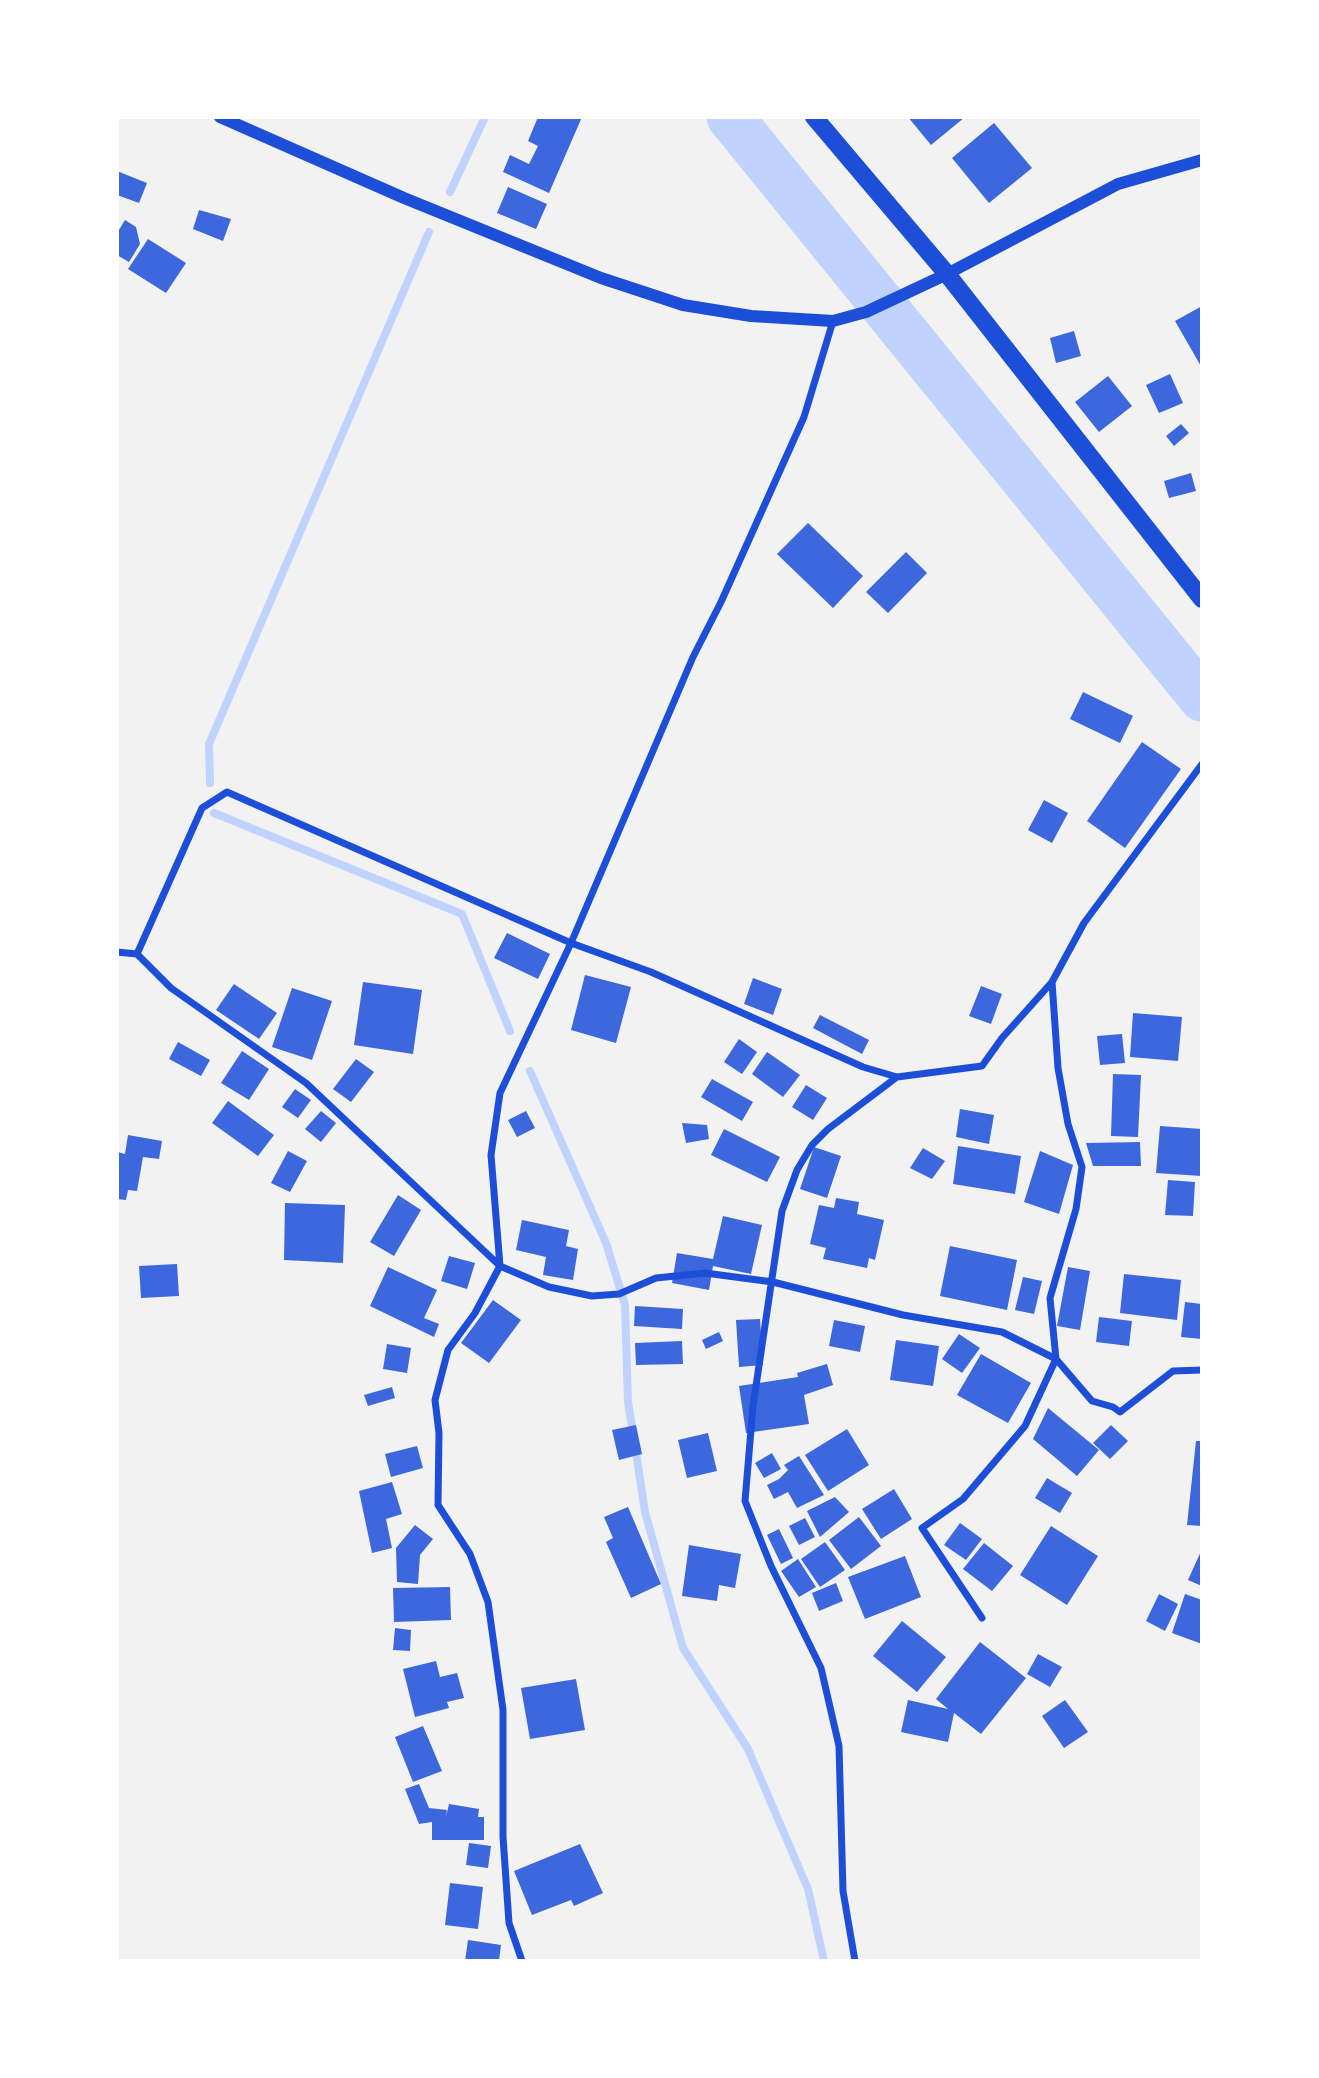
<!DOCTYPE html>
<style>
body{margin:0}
#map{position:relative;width:1319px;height:2078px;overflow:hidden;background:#f2f2f2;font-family:"Space Grotesk",sans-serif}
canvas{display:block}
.frame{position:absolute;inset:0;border:119px solid #fff;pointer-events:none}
</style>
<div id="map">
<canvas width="1319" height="2078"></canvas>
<div class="frame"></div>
</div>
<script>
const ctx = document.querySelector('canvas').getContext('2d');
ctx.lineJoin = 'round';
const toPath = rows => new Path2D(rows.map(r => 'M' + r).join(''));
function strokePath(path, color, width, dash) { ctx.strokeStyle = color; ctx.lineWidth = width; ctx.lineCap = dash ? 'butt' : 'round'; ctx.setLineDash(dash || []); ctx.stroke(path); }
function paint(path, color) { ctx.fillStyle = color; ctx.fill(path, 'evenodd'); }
const stream = toPath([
 [450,192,485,117],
 [210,783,209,744,429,232],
 [214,813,462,914,510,1031],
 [530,1071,606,1243,625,1305,628,1402,633,1433],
 [635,1446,645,1512,683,1648,748,1749,808,1889,824,1961]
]);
const river = toPath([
 [730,117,1202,698]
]);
const building = toPath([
 [538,117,582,117,549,193,503,172,510,155,529,164,538,146,528,141],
 [908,117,965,117,931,145],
 [994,123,1032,168,989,203,952,158],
 [117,171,147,183,139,203,117,195],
 [508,187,547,204,536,229,497,213],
 [199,210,231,219,223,241,193,229],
 [125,220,136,227,140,244,129,262,117,255,117,233],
 [148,239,186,263,166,293,128,269],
 [1202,306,1202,368,1175,321],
 [1074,331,1081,356,1056,363,1050,338],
 [1170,374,1183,403,1159,413,1146,385],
 [1108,376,1132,406,1099,432,1075,402],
 [1181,424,1189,433,1174,446,1166,436],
 [1191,473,1196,491,1169,498,1164,481],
 [808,523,863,576,833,608,777,554],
 [906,552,927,573,888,613,866,592],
 [1083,692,1133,716,1120,743,1070,719],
 [1142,742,1181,769,1125,848,1087,821],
 [1044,800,1068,813,1052,843,1028,830],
 [507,933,550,954,538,979,494,958],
 [585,975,631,987,616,1043,571,1030],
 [753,978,782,989,773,1015,744,1004],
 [363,982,422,990,413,1054,354,1045],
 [234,984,277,1013,259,1039,216,1010],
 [981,986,1002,994,991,1024,969,1016],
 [292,988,332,1001,312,1060,272,1047],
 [1133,1013,1182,1017,1178,1061,1130,1057],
 [820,1015,869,1040,862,1054,813,1028],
 [1122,1034,1125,1063,1100,1065,1097,1036],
 [739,1039,757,1052,742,1074,724,1062],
 [178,1042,210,1060,201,1076,169,1059],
 [242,1051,269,1069,249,1100,221,1083],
 [767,1052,800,1075,783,1097,752,1074],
 [356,1059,374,1072,351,1102,333,1089],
 [1113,1074,1141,1075,1138,1137,1111,1136],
 [712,1079,753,1102,742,1121,701,1097],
 [806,1085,827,1098,813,1120,792,1107],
 [295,1089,311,1100,298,1118,282,1107],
 [228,1101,274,1135,258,1156,212,1123],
 [960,1109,994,1115,989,1144,956,1137],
 [321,1111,336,1123,321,1142,305,1129],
 [526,1111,535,1128,517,1137,508,1120],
 [682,1123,707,1125,709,1139,686,1143],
 [1160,1126,1202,1129,1202,1176,1156,1173],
 [724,1129,780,1157,767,1182,711,1155],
 [128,1135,162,1141,159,1159,143,1157,137,1191,128,1190,126,1200,117,1199,117,1152,125,1154],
 [1140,1142,1141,1166,1093,1166,1086,1143],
 [958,1146,1021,1156,1015,1194,953,1184],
 [814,1147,841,1156,827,1198,800,1189],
 [923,1148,945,1161,932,1179,910,1168],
 [288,1151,307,1161,290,1192,271,1183],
 [1040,1151,1073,1165,1059,1214,1024,1202],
 [1168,1180,1195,1182,1193,1216,1165,1215],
 [398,1195,421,1210,394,1256,370,1242],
 [836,1198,859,1202,857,1214,884,1220,875,1260,869,1258,867,1268,823,1259,826,1248,810,1244,819,1205,834,1208],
 [285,1203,345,1205,343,1263,284,1260],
 [723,1216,762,1225,751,1274,713,1266,709,1290,672,1283,677,1253,713,1259],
 [522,1220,569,1230,566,1246,578,1249,573,1280,543,1275,546,1257,516,1250],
 [950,1246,1017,1260,1007,1310,940,1296],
 [449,1256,475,1263,467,1289,441,1281],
 [177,1264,179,1296,141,1298,139,1266],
 [388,1267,437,1290,424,1318,439,1324,434,1337,370,1306],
 [1068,1267,1090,1271,1080,1330,1057,1326],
 [1124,1274,1181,1280,1177,1320,1120,1313],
 [1023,1277,1042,1281,1034,1314,1015,1310],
 [493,1300,521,1320,489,1363,461,1343],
 [1185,1302,1202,1304,1202,1339,1181,1337],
 [635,1306,683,1309,682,1329,634,1326],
 [1099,1317,1132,1321,1129,1346,1096,1342],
 [760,1319,763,1365,739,1367,736,1320],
 [834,1320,865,1326,860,1352,829,1346],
 [719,1332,723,1341,706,1349,702,1340],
 [959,1334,980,1348,962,1373,942,1359],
 [896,1340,939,1346,933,1386,890,1380],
 [682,1341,683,1364,636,1365,635,1343],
 [387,1344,411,1348,407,1373,383,1369],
 [981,1354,1031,1383,1008,1423,957,1395],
 [827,1364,833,1385,804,1395,809,1424,746,1433,739,1386,798,1377,797,1373],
 [392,1387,395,1398,368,1406,364,1395],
 [1048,1408,1099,1450,1077,1476,1033,1439],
 [636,1425,642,1454,619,1460,612,1430],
 [1111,1425,1128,1441,1110,1459,1093,1443],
 [847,1429,869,1465,828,1491,805,1455],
 [708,1433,717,1471,687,1478,678,1440],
 [1196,1441,1202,1441,1202,1526,1187,1525],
 [417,1446,423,1468,391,1477,385,1454],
 [772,1453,781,1469,764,1478,755,1463],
 [799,1456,824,1495,797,1508,788,1492,774,1499,767,1485,779,1479,788,1470,784,1465],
 [1047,1478,1072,1493,1060,1513,1035,1498],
 [392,1482,402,1514,386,1519,392,1548,372,1553,359,1491],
 [894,1489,912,1519,881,1539,862,1509],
 [835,1497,849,1512,820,1537,807,1511],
 [628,1507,661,1584,631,1598,606,1542,613,1538,604,1517],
 [859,1517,881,1546,851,1569,829,1540],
 [805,1518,815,1537,799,1545,789,1526],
 [960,1523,982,1539,966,1560,944,1545],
 [415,1525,433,1539,420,1555,418,1584,397,1582,396,1548],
 [1051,1526,1098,1556,1067,1605,1020,1575],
 [779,1529,793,1558,781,1564,767,1535],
 [825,1542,845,1570,820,1587,801,1559],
 [984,1543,1013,1566,992,1591,963,1569],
 [689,1545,741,1554,735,1588,719,1585,717,1601,682,1596],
 [1202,1549,1202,1586,1188,1580],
 [905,1556,921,1597,865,1619,848,1577],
 [798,1559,816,1587,799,1597,781,1571],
 [836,1583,843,1601,819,1611,812,1593],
 [450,1587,451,1620,394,1622,393,1588],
 [1159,1594,1178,1604,1165,1631,1146,1621],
 [1185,1594,1202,1600,1202,1644,1172,1633],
 [902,1621,946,1657,917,1692,873,1656],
 [395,1628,411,1630,410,1651,393,1650],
 [980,1642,1026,1678,981,1734,954,1713,948,1742,901,1732,908,1700,948,1709,936,1699],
 [1038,1654,1062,1667,1050,1687,1027,1674],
 [436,1661,440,1677,457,1673,464,1698,447,1702,449,1708,415,1717,403,1669],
 [576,1679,585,1730,530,1739,521,1688],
 [1065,1700,1088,1732,1064,1748,1042,1716],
 [423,1726,442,1771,413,1782,395,1737],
 [419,1784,429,1808,447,1810,446,1817,449,1804,479,1809,478,1817,484,1817,484,1840,432,1840,432,1822,419,1824,405,1789],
 [469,1843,491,1846,488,1868,466,1865],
 [580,1844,603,1893,574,1906,571,1900,532,1915,514,1871],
 [450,1883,483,1887,478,1929,445,1925],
 [468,1940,501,1945,499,1961,465,1961]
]);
const minor = toPath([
 [117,952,137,954,171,988,306,1083,500,1266,549,1287,592,1296,619,1294,656,1278,705,1273,773,1282,903,1315,1002,1332,1056,1359,1092,1401,1113,1407,1120,1412,1173,1371,1202,1370],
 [137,954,202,808,227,792,571,943,651,972,863,1067,897,1077,982,1066,1002,1038,1052,982,1084,923,1202,764],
 [982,1618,922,1528,963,1499,1025,1426,1056,1359,1050,1298,1076,1209,1082,1167,1068,1124,1058,1068,1052,982],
 [522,1961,509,1923,503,1837,503,1710,488,1602,470,1554,438,1505,439,1433,435,1400,448,1350,475,1313,500,1266,491,1155,500,1093,571,943,693,657,721,602,804,417,833,321],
 [855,1961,843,1891,839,1746,821,1668,771,1566,745,1501,753,1406,782,1211,797,1170,812,1145,828,1129,897,1077]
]);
const tertiary = toPath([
 [220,117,404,198,601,278,683,305,751,316,833,321,866,312,947,274,1118,184,1202,160]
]);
const primary = toPath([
 [814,117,947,274,1202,599]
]);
strokePath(stream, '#bfd3fe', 8);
strokePath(river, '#bfd3fe', 47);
paint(building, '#3d67dc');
strokePath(minor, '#1d4ed8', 7);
strokePath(tertiary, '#1d4ed8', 12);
strokePath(primary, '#1d4ed8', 18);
</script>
